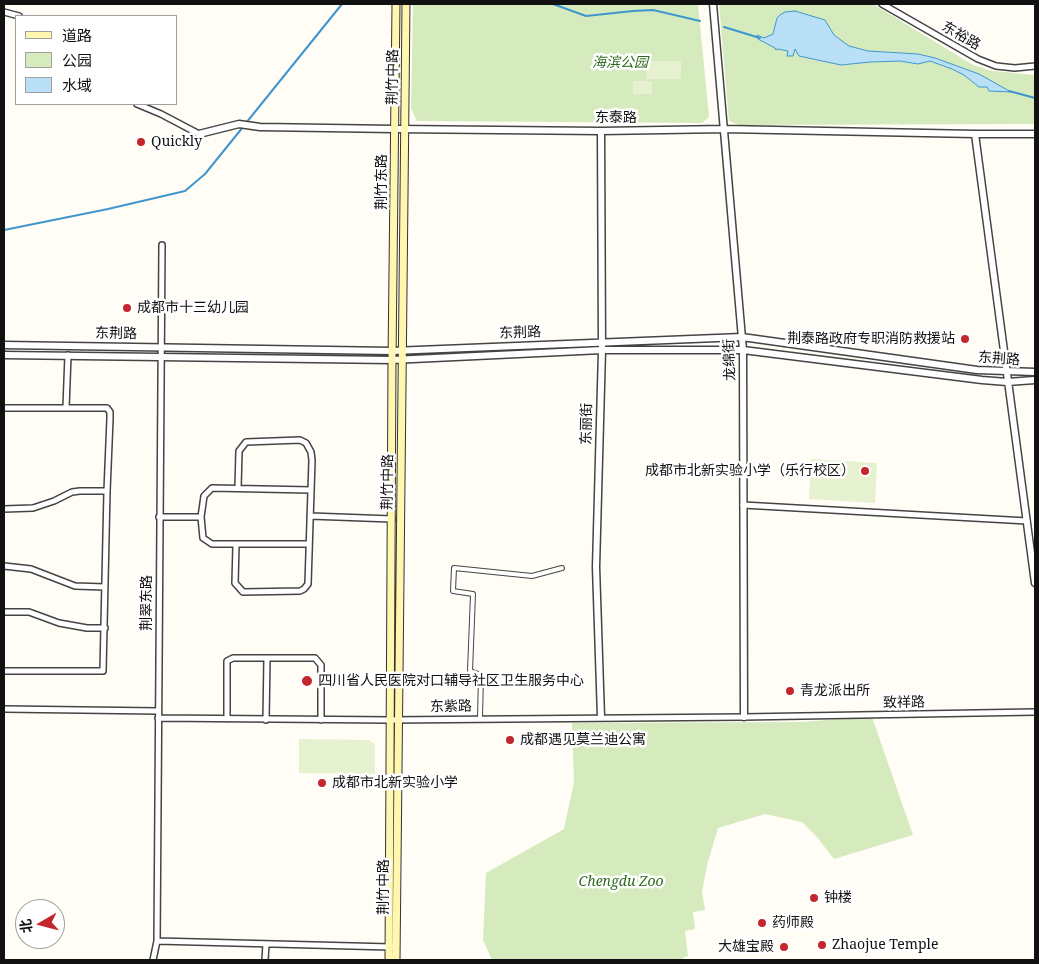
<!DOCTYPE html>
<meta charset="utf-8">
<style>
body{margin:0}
#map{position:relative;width:1039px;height:964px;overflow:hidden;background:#fffdf5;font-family:"Noto Serif","Noto Sans SC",serif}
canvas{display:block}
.frame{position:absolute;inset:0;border:5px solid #111;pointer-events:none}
.legend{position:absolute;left:15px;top:15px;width:162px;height:90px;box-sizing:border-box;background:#fff;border:1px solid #a0a0a0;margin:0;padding:6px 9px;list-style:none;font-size:15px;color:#111}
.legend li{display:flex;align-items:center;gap:10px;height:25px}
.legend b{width:25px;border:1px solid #a0a0a0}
.north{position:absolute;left:15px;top:899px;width:50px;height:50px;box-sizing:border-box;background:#fff;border:1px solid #a0a0a0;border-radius:50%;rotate:262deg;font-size:14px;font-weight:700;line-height:20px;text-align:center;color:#111}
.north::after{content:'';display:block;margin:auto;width:18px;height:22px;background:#c4262e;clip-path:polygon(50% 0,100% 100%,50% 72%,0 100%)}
</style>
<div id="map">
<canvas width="1039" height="964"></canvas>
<div class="frame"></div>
<ul class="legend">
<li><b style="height:6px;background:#fff6b0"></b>道路</li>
<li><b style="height:14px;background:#d5ebbd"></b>公园</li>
<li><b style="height:14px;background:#b9e0f7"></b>水域</li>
</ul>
<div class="north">北</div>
</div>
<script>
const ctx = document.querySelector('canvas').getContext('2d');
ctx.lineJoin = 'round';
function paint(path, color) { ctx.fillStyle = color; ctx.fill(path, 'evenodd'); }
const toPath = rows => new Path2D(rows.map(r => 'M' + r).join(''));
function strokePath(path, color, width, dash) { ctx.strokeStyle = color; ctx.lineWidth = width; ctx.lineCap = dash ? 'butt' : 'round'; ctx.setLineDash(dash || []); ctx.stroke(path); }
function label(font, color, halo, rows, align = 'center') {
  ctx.font = font + ' "Noto Serif","Noto Sans SC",serif'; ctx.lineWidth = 5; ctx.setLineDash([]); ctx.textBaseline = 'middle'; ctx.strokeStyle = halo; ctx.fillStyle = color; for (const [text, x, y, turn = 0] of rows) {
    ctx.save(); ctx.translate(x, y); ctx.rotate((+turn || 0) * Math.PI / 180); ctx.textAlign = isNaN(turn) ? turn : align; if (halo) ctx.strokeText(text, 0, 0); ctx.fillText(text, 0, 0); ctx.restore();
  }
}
const green = toPath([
 [413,4,698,4,709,117,702,123,417,121,411,108],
 [719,4,873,4,973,65,993,71,1035,75,1035,124,739,125,729,121],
 [872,717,913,835,834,859,817,837,802,822,765,814,718,828,707,865,702,892,705,910,693,912,695,929,685,931,688,956,683,958,683,960,492,960,483,940,486,873,564,829,574,782,572,723,800,722]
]);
const pitch = toPath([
 [646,61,681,61,681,79,646,79],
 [633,81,652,81,652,94,633,94],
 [811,459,877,463,875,503,809,499],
 [299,739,368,740,375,744,375,774,299,773]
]);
const water = toPath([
 [795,11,825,20,834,35,849,46,868,51,918,54,935,58,979,74,1011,92,989,91,987,87,979,87,964,75,952,69,930,61,918,64,900,61,870,62,841,65,799,56,795,49,793,56,787,56,788,51,778,49,776,50,775,48,758,39,757,35,764,38,773,34,777,18,780,15,785,12,795,11]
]);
const stream = toPath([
 [553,4,586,16,633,11,653,10,700,21],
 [724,27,760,38],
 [1009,91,1035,98],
 [246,123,342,4],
 [4,230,108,209,185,191,205,174,243,127]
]);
const pedestrian = toPath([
 [480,718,481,675,470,671,473,594,453,591,454,568,532,576,562,568]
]);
const minor = toPath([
 [882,4,978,59,996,66,1015,68,1035,66],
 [4,12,19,16],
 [137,104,161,114,199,134],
 [4,408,107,408,110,412,110,419,107,491,103,671,4,671],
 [66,408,68,355],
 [743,505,1027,521],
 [4,509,33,508,54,501,72,492,80,491,107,491],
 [310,516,392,519],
 [159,517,201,517],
 [308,544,212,544,203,538,201,517,204,496,212,488,311,490],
 [236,545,235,583,243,592,300,591,304,589,308,584,312,460,311,452,306,443,300,440,246,442,239,451,238,488],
 [4,566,31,569,75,586,105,587],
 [4,612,29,612,59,623,87,628,105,628],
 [4,709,158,711],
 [158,718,390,720,744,717,1035,712],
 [227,719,227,661,233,658,315,658,321,665,321,720],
 [266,720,267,658],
 [157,941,391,947],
 [153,960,157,941,162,245],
 [265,960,266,944]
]);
const tertiary = toPath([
 [713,4,743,350,744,717],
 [199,134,239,124,260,127,395,129,601,131,725,129,975,134,1035,134],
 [975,134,1035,583],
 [4,345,392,351,742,337,977,370,1035,372],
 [4,355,392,360,602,350,743,350,982,380,1007,382,1035,380],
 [601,717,596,567,602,350,601,131]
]);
const secondary = toPath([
 [389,960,392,360,396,4],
 [396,960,406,4]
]);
const markers = [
 [141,142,5,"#c4262e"],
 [127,308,5,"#c4262e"],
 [965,339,5,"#c4262e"],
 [865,471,5,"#c4262e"],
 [307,681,6,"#c4262e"],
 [790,691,5,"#c4262e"],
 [510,740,5,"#c4262e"],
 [322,783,5,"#c4262e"],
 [814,898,5,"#c4262e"],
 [762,923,5,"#c4262e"],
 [822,945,5,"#c4262e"],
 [784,947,5,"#c4262e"]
];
const streetNames = [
 ["东裕路",961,36,30],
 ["荆竹中路",393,77,-89],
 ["东泰路",616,118],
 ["荆竹东路",382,182,-90],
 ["东荆路",520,333,-2],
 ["东荆路",116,334,1],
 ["东荆路",999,359,4],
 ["龙绵街",730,360,-92],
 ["东丽街",587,424,-89],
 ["荆竹中路",388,482,-89],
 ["荆翠东路",147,603,-90],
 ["致祥路",904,703,-1],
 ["东紫路",451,707,-1],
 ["荆竹中路",384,887,-90]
];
const parkNames = [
 ["海滨公园",620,63],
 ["Chengdu Zoo",621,882]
];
const poiNames = [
 ["Quickly",151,142],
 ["成都市十三幼儿园",137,308],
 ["荆泰路政府专职消防救援站",955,339,"right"],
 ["成都市北新实验小学（乐行校区）",855,471,"right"],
 ["四川省人民医院对口辅导社区卫生服务中心",318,681],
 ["青龙派出所",800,691],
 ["成都遇见莫兰迪公寓",520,740],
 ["成都市北新实验小学",332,783],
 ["钟楼",824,898],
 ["药师殿",772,923],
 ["Zhaojue Temple",832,945],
 ["大雄宝殿",774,947,"right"]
];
paint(green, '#d5ebbd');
paint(pitch, '#e6f2cf');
paint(water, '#b9e0f7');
strokePath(water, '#3f96cf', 1);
strokePath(stream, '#3f96cf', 2);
strokePath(pedestrian, '#444', 6);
strokePath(minor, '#444', 8);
strokePath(tertiary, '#444', 9);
strokePath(secondary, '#333', 9);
strokePath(pedestrian, '#fff', 4);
strokePath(minor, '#fff', 5);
strokePath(tertiary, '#fff', 6);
strokePath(secondary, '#fff6b0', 7);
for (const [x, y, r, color] of markers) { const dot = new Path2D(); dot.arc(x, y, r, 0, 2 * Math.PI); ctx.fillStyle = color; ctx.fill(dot); strokePath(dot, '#fff', 2); }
label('14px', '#111', '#fff', streetNames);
label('italic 14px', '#2f6b1f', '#fff', parkNames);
label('14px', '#111', '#fff', poiNames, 'left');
</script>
